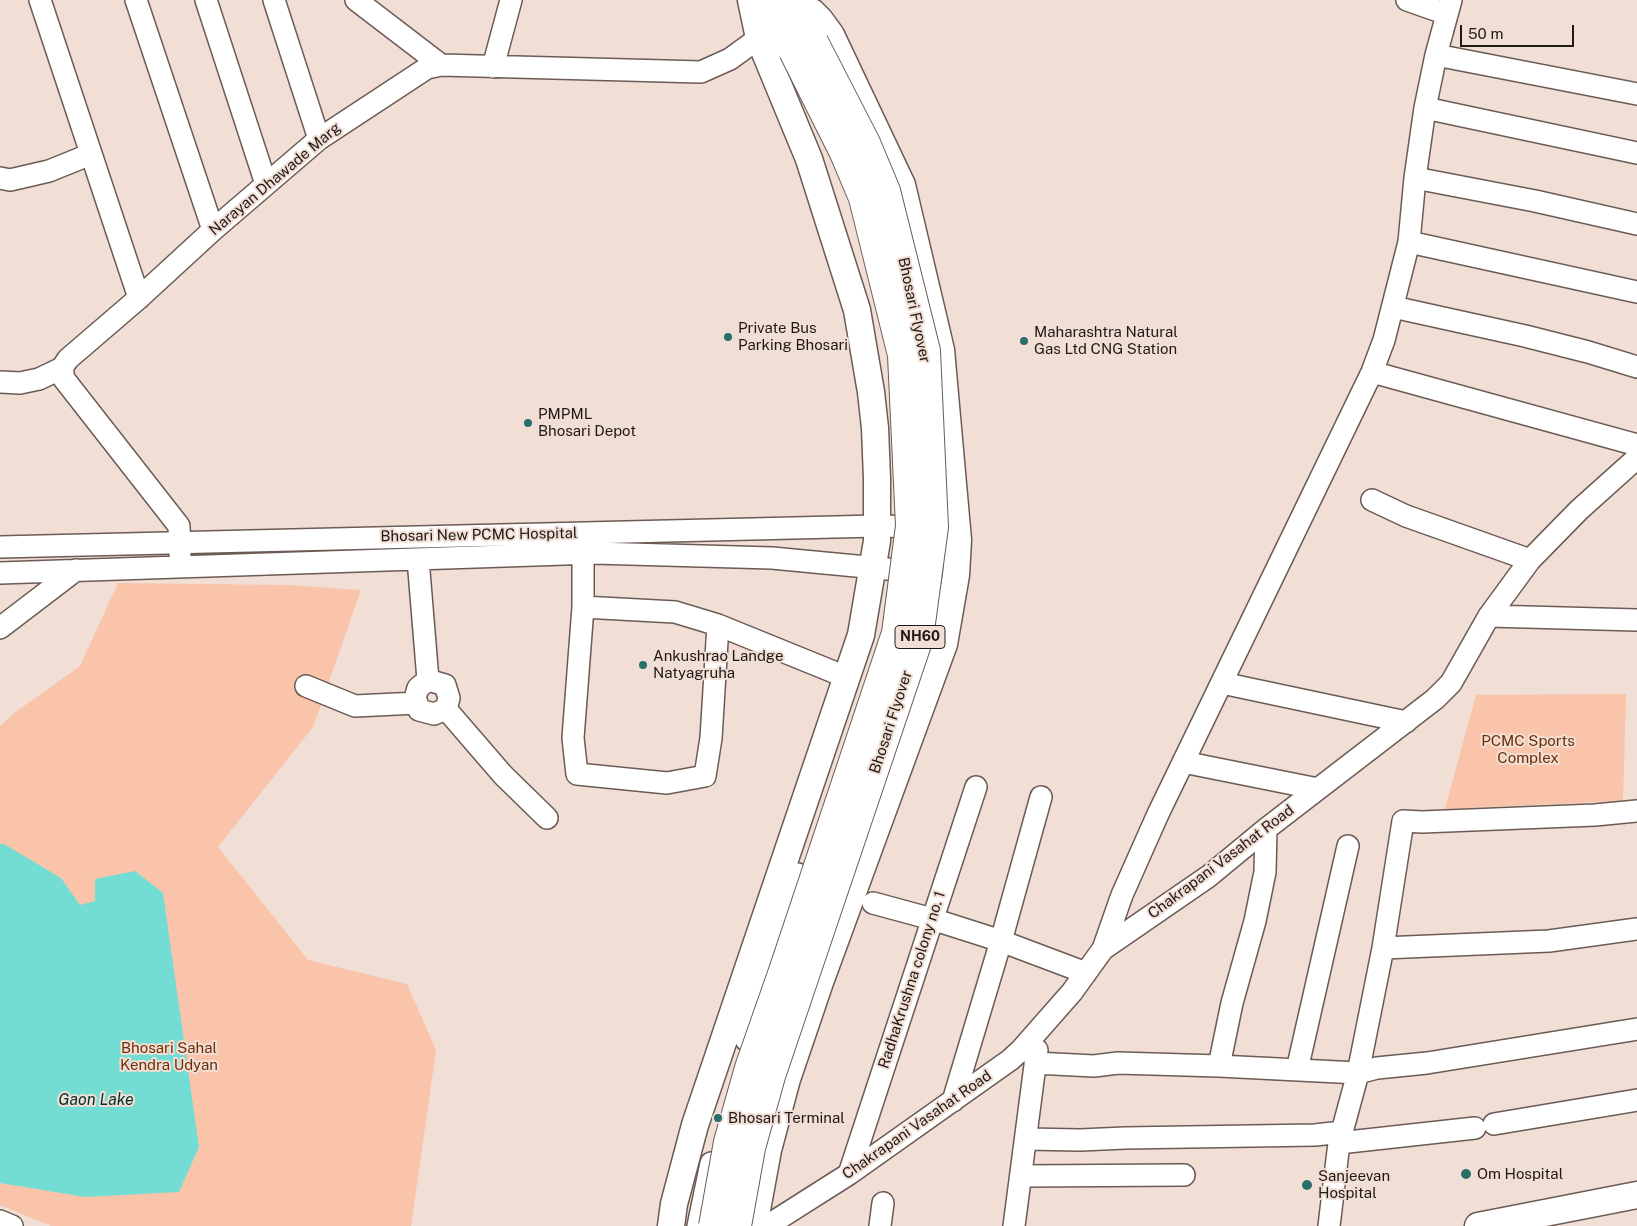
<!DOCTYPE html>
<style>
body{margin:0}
#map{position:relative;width:1637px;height:1226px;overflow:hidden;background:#f1ded5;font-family:"Public Sans",sans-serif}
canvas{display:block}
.scale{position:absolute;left:1460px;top:25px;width:114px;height:22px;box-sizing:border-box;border:2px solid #1f1815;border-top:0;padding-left:6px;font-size:15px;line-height:18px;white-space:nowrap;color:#1f1815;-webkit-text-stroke:4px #f1ded5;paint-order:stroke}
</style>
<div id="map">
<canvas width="1637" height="1226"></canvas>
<div class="scale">50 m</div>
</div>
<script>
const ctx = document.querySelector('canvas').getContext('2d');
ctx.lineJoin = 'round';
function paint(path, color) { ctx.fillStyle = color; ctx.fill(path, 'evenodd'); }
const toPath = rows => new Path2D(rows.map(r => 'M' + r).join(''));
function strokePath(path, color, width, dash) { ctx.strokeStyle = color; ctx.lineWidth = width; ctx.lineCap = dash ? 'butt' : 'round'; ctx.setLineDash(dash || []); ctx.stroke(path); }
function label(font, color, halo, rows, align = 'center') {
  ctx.font = font + ' "Public Sans",sans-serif'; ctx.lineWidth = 4; ctx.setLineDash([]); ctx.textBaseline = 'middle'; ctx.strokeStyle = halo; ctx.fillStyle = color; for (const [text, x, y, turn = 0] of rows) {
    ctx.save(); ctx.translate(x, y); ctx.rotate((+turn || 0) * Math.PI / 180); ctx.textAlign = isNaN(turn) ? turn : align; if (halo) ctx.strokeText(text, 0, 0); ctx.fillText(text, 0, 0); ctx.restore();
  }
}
const green = toPath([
 [118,583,286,585,361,590,313,727,218,847,308,960,407,984,436,1050,411,1226,51,1226,0,1205,0,726,14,713,80,666],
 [1626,694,1623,801,1445,809,1476,695]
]);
const water = toPath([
 [0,844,4,844,61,878,80,905,95,901,95,879,135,871,163,893,199,1147,179,1192,85,1197,0,1183]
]);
const minor = toPath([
 [40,0,139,298],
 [136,0,213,230],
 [206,0,266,184],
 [274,0,319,139],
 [356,0,441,65],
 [1407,0,1447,14],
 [1436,55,1637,94],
 [493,67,511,0],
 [1425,108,1637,153],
 [0,178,10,180,49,171,91,154],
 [1415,178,1535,201,1637,224],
 [1409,242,1637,292],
 [1393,307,1525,336,1588,352,1637,367],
 [62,368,64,379,179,526,180,555],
 [1372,372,1637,445],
 [0,382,20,383,39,379,62,368,68,359,139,298,213,230,319,139,427,68,441,65,701,72,730,59,759,38],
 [1372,500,1406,516,1530,560],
 [0,547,877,526,924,527],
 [583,553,583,607],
 [418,559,428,680],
 [0,573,594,553,772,558,919,572],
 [583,607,675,612,718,625,711,738,705,776,667,783,577,774,573,738,583,607],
 [1489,616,1637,620],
 [718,625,846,677],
 [0,628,76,570],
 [428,680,445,685,449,698,446,709,434,714,419,710,415,698,418,688,428,680],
 [1222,683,1406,722],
 [306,686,355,706,417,703],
 [446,709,503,775,547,818],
 [1183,762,1318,789],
 [873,903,932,919,1001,941,1086,973],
 [1383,948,1549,941,1637,929],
 [1103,949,1122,895,1158,814,1372,372,1384,340,1409,242,1415,178,1425,108,1436,55,1451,0],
 [746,1040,798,874],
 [1035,1063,1094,1066,1118,1063,1219,1066,1358,1073,1377,1068,1427,1063,1637,1029],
 [1219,1066,1232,1003,1255,921,1265,872,1266,829],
 [1297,1070,1348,846],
 [953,1101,1001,941,1041,797],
 [1494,1124,1637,1100],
 [1026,1139,1080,1140,1125,1138,1315,1135,1342,1132],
 [1339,1143,1475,1128],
 [849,1174,976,787],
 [1021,1176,1184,1175],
 [0,1221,12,1226],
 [698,1226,711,1163],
 [767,1226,849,1174,1010,1060,1021,1050,1072,992,1103,949,1209,876,1266,829,1435,699,1451,683,1489,616,1530,560,1579,510,1637,458],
 [880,1226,883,1203],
 [1014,1226,1037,1050],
 [1329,1226,1339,1143,1358,1073,1383,948,1403,821,1422,822,1595,815,1637,811]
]);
const major = toPath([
 [671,1226,674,1204,695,1125,861,635,877,541,877,479,875,428,871,392,857,310,809,159,759,38,751,0],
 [754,1226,768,1150,787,1079,820,982,944,644,956,575,958,540,941,350,902,185,831,35,820,20,812,12,795,6],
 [1478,1226,1637,1195]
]);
const highway = toPath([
 [765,0,793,51],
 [792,0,814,42]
]);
const highwayBridge = toPath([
 [713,1226,728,1142,749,1068,783,971,896,633,910,526,902,355,863,198,844,153,793,51],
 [737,1226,751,1148,771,1076,919,638,934,527,926,351,886,191,866,143,814,42]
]);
const markers = [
 [728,337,5,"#27706a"],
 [1024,341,5,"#27706a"],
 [528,423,5,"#27706a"],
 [643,665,5,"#27706a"],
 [718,1118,5,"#27706a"],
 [1466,1174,6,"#27706a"],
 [1307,1185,6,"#27706a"]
];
const shields = [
 [920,637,50]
];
const shieldNames = [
 ["NH60",920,637]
];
const streetNames = [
 ["Narayan Dhawade Marg",275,179,-40],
 ["Bhosari Flyover",914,310,78],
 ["Bhosari New PCMC Hospital",479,535,-1],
 ["Bhosari Flyover",891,722,-72],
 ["Chakrapani Vasahat Road",1221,862,-37],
 ["RadhaKrushna colony no. 1",912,980,-72],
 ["Chakrapani Vasahat Road",917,1125,-35]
];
const poiNames = [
 ["Private Bus",738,328],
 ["Parking Bhosari",738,345],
 ["Maharashtra Natural",1034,332],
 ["Gas Ltd CNG Station",1034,349],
 ["PMPML",538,414],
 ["Bhosari Depot",538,431],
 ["Ankushrao Landge",653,656],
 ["Natyagruha",653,673],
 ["Bhosari Terminal",728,1118],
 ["Om Hospital",1477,1174],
 ["Sanjeevan",1318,1176],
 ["Hospital",1318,1193]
];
const parkNames = [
 ["PCMC Sports",1528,741],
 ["Complex",1528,758],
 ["Bhosari Sahal",169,1048],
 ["Kendra Udyan",169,1065]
];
const waterNames = [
 ["Gaon Lake",96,1100]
];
paint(green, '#f9c4aa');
paint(water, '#74ddd3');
strokePath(minor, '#6b5b54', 24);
strokePath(major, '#6b5b54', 29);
strokePath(highway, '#6b5b54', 30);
strokePath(minor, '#fff', 21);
strokePath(major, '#fff', 26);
strokePath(highway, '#fff', 28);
strokePath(highwayBridge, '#6b5b54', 30, []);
strokePath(highwayBridge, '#fff', 28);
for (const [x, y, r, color] of markers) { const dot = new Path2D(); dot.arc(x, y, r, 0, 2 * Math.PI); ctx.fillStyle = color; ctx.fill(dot); strokePath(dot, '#f1ded5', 2); }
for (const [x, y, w] of shields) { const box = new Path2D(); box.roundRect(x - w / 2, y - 11.5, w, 23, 4); ctx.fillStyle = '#f1ded5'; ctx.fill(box); strokePath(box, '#1f1815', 1); }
label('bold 14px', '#1f1815', null, shieldNames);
label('15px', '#1f1815', '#f1ded5', streetNames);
label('15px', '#1f1815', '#f1ded5', poiNames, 'left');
label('15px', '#6f2f06', '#f1ded5', parkNames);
label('italic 16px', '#00322e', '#f1ded5', waterNames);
</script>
